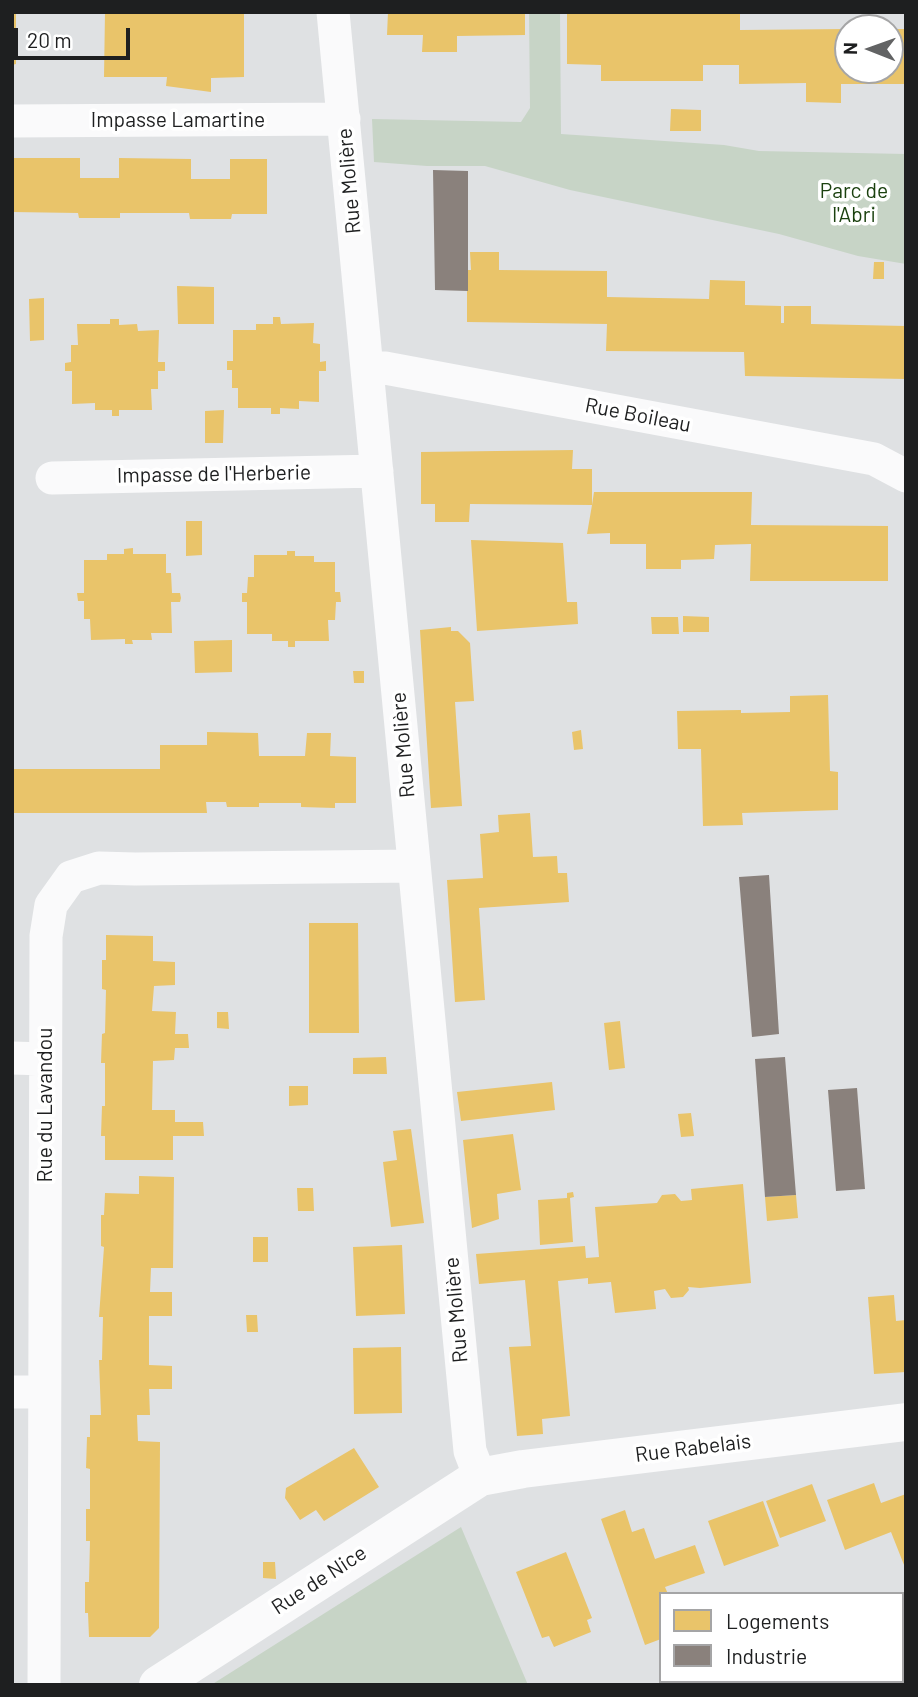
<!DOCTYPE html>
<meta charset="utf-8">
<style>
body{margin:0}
#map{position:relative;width:918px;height:1697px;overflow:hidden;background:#dfe1e3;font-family:Barlow,sans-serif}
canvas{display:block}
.frame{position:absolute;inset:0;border:14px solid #1e1f20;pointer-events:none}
.legend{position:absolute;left:659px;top:1592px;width:245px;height:91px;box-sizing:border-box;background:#fff;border:2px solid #a5a5a6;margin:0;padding:9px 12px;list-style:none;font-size:21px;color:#1e1f20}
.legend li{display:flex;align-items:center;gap:14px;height:35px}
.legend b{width:35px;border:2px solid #a5a5a6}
.north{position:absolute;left:834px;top:14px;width:70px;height:70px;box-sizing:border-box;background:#fff;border:2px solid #a5a5a6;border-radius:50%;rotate:271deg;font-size:19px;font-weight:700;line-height:28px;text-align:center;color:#1e1f20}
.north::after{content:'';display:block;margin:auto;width:24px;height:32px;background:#626364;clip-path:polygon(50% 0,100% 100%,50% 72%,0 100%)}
.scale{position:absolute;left:14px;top:28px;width:116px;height:32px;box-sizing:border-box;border:4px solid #1e1f20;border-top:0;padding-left:9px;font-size:21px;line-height:24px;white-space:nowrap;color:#1e1f20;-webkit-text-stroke:5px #fff;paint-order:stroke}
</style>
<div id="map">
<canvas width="918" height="1697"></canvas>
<div class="frame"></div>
<ul class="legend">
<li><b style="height:19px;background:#e9c46a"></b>Logements</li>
<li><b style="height:19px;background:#8a817c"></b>Industrie</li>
</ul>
<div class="north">N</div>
<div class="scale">20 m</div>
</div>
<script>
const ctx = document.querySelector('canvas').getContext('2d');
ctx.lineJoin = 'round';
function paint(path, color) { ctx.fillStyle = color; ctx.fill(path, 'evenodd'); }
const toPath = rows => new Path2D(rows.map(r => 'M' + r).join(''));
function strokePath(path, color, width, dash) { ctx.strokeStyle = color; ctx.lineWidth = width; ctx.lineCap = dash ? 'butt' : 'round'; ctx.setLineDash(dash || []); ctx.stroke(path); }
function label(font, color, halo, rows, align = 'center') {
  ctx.font = font + ' Barlow,sans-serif'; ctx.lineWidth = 7; ctx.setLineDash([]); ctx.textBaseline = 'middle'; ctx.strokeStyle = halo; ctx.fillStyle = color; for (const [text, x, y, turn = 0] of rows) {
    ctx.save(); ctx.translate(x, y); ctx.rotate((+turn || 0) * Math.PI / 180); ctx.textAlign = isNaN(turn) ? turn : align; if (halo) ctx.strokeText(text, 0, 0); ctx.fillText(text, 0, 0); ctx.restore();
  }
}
const green = toPath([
 [529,12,560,12,561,134,724,145,759,151,906,154,906,264,858,256,779,234,570,190,485,166,427,166,374,162,372,119,521,122,530,108],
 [461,1527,528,1685,211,1685]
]);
const homes = toPath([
 [12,12,16,12,16,64,12,65],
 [105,12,244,12,244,77,211,78,211,92,166,86,167,77,104,77],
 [388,12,525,12,525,35,457,36,457,52,422,52,423,35,387,35],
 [567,12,740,13,740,30,848,29,848,70,890,70,890,29,906,29,906,84,841,84,841,103,806,102,806,83,739,84,739,65,703,65,703,81,601,81,601,65,567,64],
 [671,109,701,110,701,131,670,131],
 [12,158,80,158,80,178,119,178,119,158,191,159,191,179,230,179,230,159,267,159,267,214,232,214,231,219,190,219,189,213,120,213,120,218,79,218,78,213,12,212],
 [470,252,499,252,499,270,607,271,607,297,709,299,710,280,745,281,745,305,781,306,781,323,784,323,784,306,811,306,811,324,906,326,906,379,745,376,744,352,606,351,607,324,467,322,467,270,471,270],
 [874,262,884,262,884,279,873,279],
 [177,286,214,287,214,324,178,324],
 [44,298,44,340,30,341,29,299],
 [273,317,280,317,281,324,314,323,313,343,320,344,320,362,326,361,326,371,319,371,319,402,299,401,299,409,280,408,280,414,271,414,271,408,238,408,238,388,232,388,232,370,227,370,227,361,233,361,233,330,256,330,256,324,273,324],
 [110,319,119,319,119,325,137,324,138,331,159,330,158,362,165,362,165,371,158,371,158,389,151,389,152,410,119,410,119,416,112,416,112,410,95,410,95,403,72,404,72,371,65,371,65,363,71,362,71,345,78,345,77,324,110,324],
 [224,410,223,443,205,443,205,411],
 [573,450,572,469,592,469,592,505,594,492,752,492,751,525,888,526,888,581,750,581,751,544,715,545,714,559,681,560,681,569,646,569,646,544,610,544,610,533,587,534,592,505,470,504,469,522,435,522,435,504,421,504,421,452],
 [186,521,202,521,202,555,186,556],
 [471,540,563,543,567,602,577,602,578,624,477,631],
 [133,548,133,554,166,554,166,573,171,573,172,593,180,593,181,598,180,602,171,602,172,633,151,633,152,640,132,640,133,644,125,644,125,639,91,640,90,619,84,619,84,601,78,601,77,593,84,593,84,560,107,560,107,554,124,554,124,549],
 [287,551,295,551,295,556,314,556,314,562,335,562,335,592,340,592,341,602,336,602,335,620,328,620,329,641,295,641,295,647,288,647,288,641,272,641,272,634,247,634,247,602,242,602,242,593,247,593,248,577,254,577,254,555,287,555],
 [683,616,709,617,709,632,683,632],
 [651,617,678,617,679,634,652,634],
 [451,627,451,631,458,631,470,643,474,701,455,702,462,806,431,808,420,630],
 [232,640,232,672,195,673,194,641],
 [353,671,364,671,364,683,354,683],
 [828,695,830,771,838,772,838,810,742,813,743,825,703,826,701,749,678,749,677,711,741,710,741,713,790,712,790,696],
 [581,730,583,749,574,750,572,732],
 [207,732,258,733,259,756,305,756,307,733,331,733,330,756,356,757,356,803,335,803,335,808,301,807,301,803,259,803,259,807,227,807,226,802,206,802,207,813,13,813,13,769,160,769,160,745,207,745],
 [530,813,533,857,557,856,558,873,567,873,569,902,479,908,485,1000,455,1002,447,880,483,878,480,834,499,832,498,815],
 [309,923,358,923,359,1033,309,1033],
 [106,935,153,936,153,961,175,962,175,985,154,986,152,1011,176,1012,175,1034,188,1034,189,1048,175,1048,174,1060,153,1061,152,1110,175,1110,175,1122,203,1122,204,1136,173,1136,173,1160,105,1160,105,1136,101,1136,102,1106,105,1106,105,1063,101,1063,102,1034,105,1033,106,990,102,989,102,960,106,960],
 [217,1012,228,1012,229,1029,217,1028],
 [620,1021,625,1068,609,1070,604,1023],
 [386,1057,387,1074,353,1074,353,1058],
 [552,1082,555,1110,461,1121,457,1092],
 [289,1086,308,1086,308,1105,289,1106],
 [691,1113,694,1136,681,1137,678,1114],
 [411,1129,424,1223,391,1227,383,1162,397,1160,393,1131],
 [513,1134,521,1190,497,1194,499,1219,472,1228,463,1140],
 [139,1176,174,1177,173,1268,151,1268,150,1292,172,1292,172,1316,149,1316,149,1365,172,1366,172,1389,149,1389,150,1415,137,1415,138,1441,160,1442,159,1628,150,1637,89,1637,88,1613,85,1613,85,1582,89,1582,90,1541,86,1541,86,1509,90,1509,90,1469,86,1468,87,1437,90,1437,90,1415,101,1415,99,1360,102,1360,103,1317,99,1317,104,1247,101,1246,101,1215,104,1215,105,1193,139,1194],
 [743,1184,751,1283,700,1288,688,1287,689,1290,683,1297,671,1298,665,1289,654,1291,656,1309,615,1313,611,1282,588,1284,588,1278,558,1281,570,1416,542,1419,543,1434,517,1436,509,1347,531,1346,525,1280,479,1284,476,1254,585,1246,586,1258,599,1257,595,1207,657,1203,662,1195,675,1194,681,1201,692,1200,691,1189],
 [297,1188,313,1188,314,1211,298,1211],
 [573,1192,574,1197,570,1198,573,1242,540,1245,538,1200,567,1198,567,1193],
 [796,1195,798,1218,767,1221,765,1197],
 [253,1237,268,1237,268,1262,253,1262],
 [402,1245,405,1314,356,1316,353,1247],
 [894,1295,896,1321,906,1320,906,1372,874,1374,868,1297],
 [246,1315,257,1315,258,1332,247,1332],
 [401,1347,402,1413,354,1414,353,1348],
 [354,1448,379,1487,324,1521,316,1510,300,1520,285,1498,286,1488],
 [874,1483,881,1503,906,1494,906,1570,891,1532,845,1550,827,1500],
 [812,1484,826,1521,780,1538,766,1501],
 [763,1501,779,1546,724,1566,708,1521],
 [625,1510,632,1532,644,1528,655,1559,695,1545,705,1573,665,1587,668,1594,661,1594,661,1639,645,1645,601,1519],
 [566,1552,592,1618,587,1620,591,1632,554,1647,549,1636,542,1638,516,1572],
 [263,1562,275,1562,276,1579,263,1578]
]);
const industry = toPath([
 [433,170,468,171,468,291,435,290],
 [769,875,779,1034,752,1037,739,877],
 [785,1057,796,1195,765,1197,755,1059],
 [857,1088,865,1189,836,1191,828,1090]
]);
const minor = toPath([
 [333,12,470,1451,480,1477],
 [12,121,344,119],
 [367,367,385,368,874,459,906,476],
 [52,478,377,471],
 [12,1058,45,1059],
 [12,1392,44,1392],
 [44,1685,46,936,51,905,71,877,99,868,135,869,414,866]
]);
const tertiary = toPath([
 [158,1685,480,1477,523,1469,906,1422]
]);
const streetNames = [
 ["Impasse Lamartine",178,120],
 ["Rue Molière",349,181,-95],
 ["Rue Boileau",638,415,11],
 ["Impasse de l'Herberie",214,474,-1],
 ["Rue Molière",403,745,-95],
 ["Rue du Lavandou",45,1105,-90],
 ["Rue Molière",456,1310,-95],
 ["Rue Rabelais",693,1448,-7],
 ["Rue de Nice",319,1580,-33]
];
const parkNames = [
 ["Parc de",854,191],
 ["l'Abri",854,215]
];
paint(green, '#c7d4c6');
paint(homes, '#e9c46a');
paint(industry, '#8a817c');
strokePath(minor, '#fafafb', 33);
strokePath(tertiary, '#fafafb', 38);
label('21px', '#1e1f20', '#fff', streetNames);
label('21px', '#1b410f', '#fff', parkNames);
</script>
